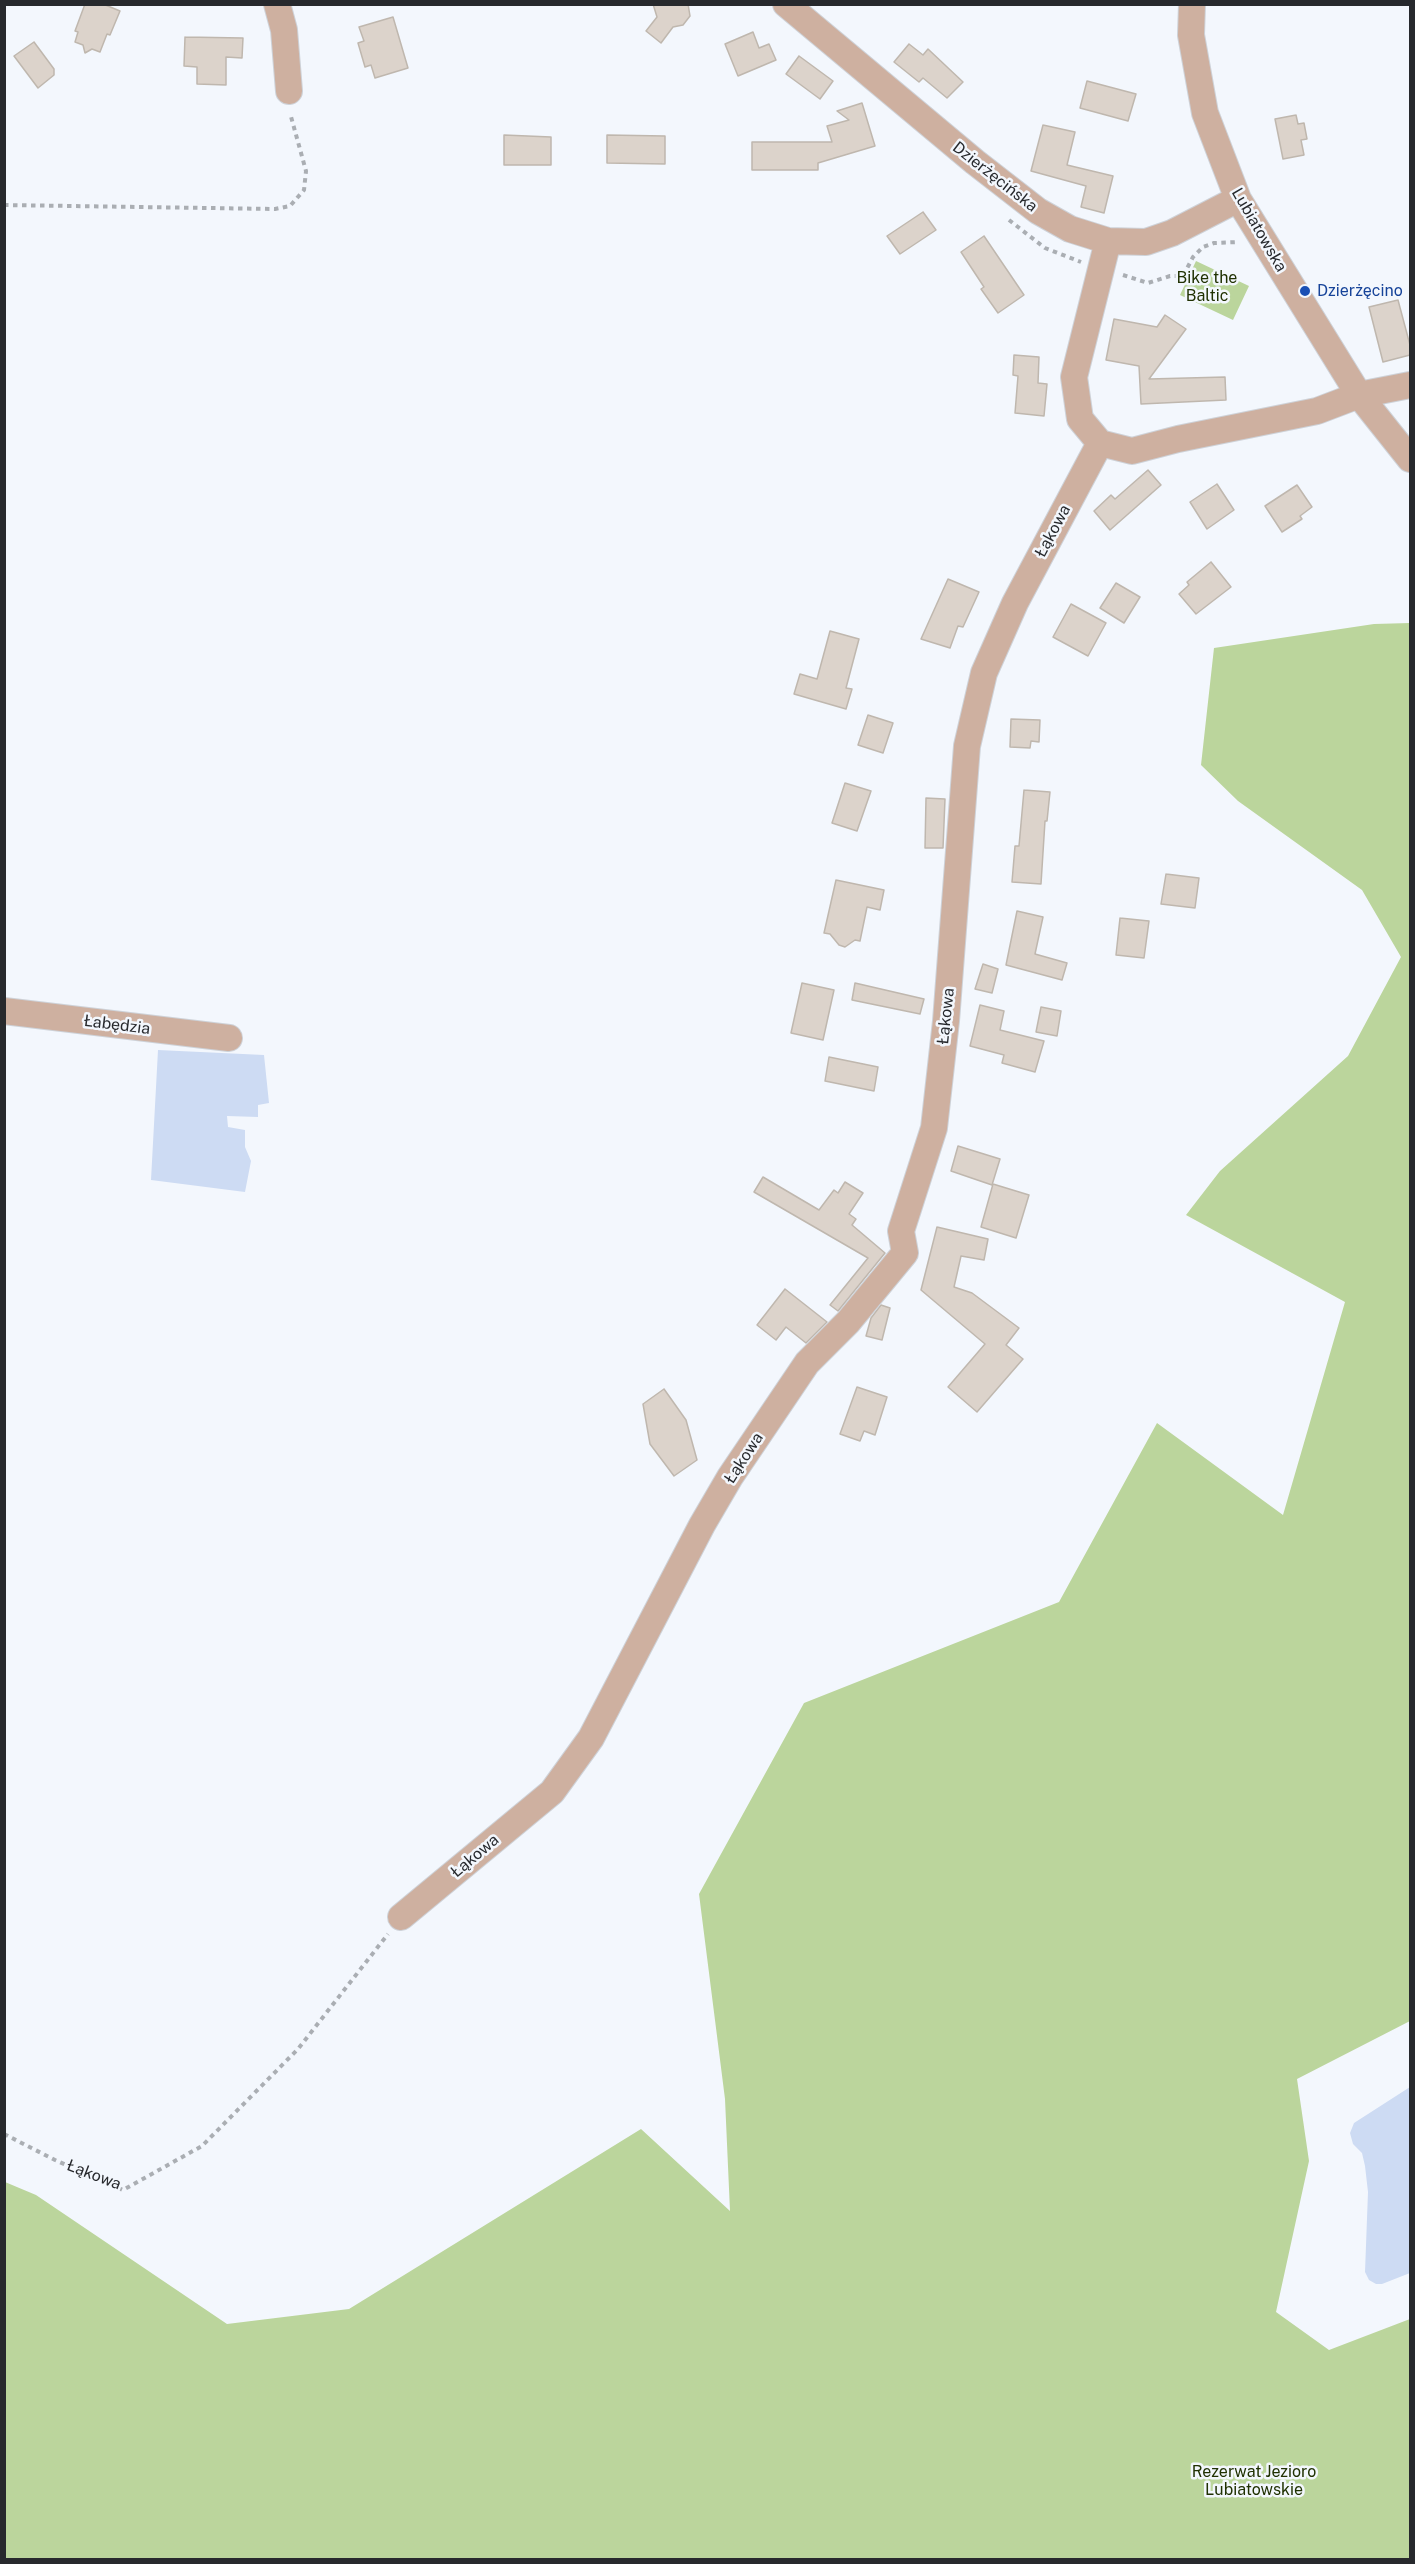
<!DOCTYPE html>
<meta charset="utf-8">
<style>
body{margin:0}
#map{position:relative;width:1415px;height:2564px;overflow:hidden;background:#f3f7fd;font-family:"Public Sans",sans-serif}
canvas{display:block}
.frame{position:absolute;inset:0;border:6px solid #27292d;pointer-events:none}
</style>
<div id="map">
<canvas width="1415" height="2564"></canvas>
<div class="frame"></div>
</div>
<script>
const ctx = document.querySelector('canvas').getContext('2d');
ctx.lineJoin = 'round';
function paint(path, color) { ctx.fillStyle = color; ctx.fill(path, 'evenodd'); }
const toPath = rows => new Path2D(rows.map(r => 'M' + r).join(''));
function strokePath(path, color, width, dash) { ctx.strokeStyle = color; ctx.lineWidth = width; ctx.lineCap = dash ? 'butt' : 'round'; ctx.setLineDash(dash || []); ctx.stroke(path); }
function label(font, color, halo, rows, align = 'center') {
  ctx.font = font + ' "Public Sans",sans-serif'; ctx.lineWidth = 5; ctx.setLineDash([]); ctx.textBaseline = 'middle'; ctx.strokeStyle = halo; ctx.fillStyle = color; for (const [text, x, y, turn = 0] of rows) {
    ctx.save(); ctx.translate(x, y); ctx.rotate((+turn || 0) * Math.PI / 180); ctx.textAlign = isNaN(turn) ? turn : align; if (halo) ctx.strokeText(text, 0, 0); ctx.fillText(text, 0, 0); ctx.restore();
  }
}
const green = toPath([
 [1196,261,1249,286,1233,320,1180,295],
 [1410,623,1410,2021,1297,2079,1309,2161,1276,2312,1329,2350,1410,2319,1410,2559,5,2559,5,2182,36,2195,227,2324,349,2309,641,2129,730,2211,725,2099,699,1894,804,1703,1059,1602,1157,1423,1283,1515,1345,1302,1186,1215,1220,1171,1348,1056,1401,957,1362,890,1238,801,1201,765,1214,648,1374,624]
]);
const water = toPath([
 [158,1050,264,1055,269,1103,258,1105,258,1117,227,1116,228,1127,245,1130,245,1147,251,1161,245,1192,151,1180],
 [1410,2087,1410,2273,1382,2284,1376,2284,1369,2280,1365,2272,1368,2192,1365,2166,1362,2153,1353,2144,1350,2133,1354,2123]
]);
const building = toPath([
 [85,4,103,4,120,11,110,35,107,34,100,52,92,49,85,53,83,45,75,42,78,32,75,31,85,4],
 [653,4,688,4,690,16,683,25,673,27,661,43,646,31,657,17,653,4],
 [393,17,408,68,375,78,371,65,365,67,358,43,364,41,359,27,393,17],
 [753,32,759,48,769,44,776,60,738,76,725,44,753,32],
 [185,37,243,38,242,58,226,57,226,85,197,84,197,67,184,66,185,37],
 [34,42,54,69,54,75,38,88,14,56,34,42],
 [909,44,923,55,928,49,963,82,947,98,923,78,919,82,894,62,909,44],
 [799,56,833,81,820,99,786,74,799,56],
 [1087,81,1136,94,1128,121,1080,108,1087,81],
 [862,103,875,146,818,163,818,170,752,170,752,142,832,142,827,126,849,120,837,111,862,103],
 [1296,115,1298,124,1304,123,1307,139,1301,140,1304,155,1283,159,1275,119,1296,115],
 [1043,125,1075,132,1067,165,1113,176,1104,213,1081,207,1086,186,1031,171,1043,125],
 [504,135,551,137,551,165,504,165,504,135],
 [607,135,665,136,665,164,607,163,607,135],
 [923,212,936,230,900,254,887,236,923,212],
 [984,236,1024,295,998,313,981,289,984,287,961,252,984,236],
 [1398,300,1410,345,1410,355,1383,362,1369,307,1398,300],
 [1165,315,1186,329,1149,379,1225,377,1226,400,1141,404,1139,366,1106,360,1114,319,1157,327,1165,315],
 [1014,355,1039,357,1038,383,1047,384,1044,416,1015,413,1018,376,1013,375,1014,355],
 [1148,470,1161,485,1110,530,1094,511,1111,495,1115,499,1148,470],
 [1217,484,1234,510,1207,529,1190,502,1217,484],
 [1297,485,1312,507,1300,516,1302,519,1282,532,1265,506,1297,485],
 [1211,562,1231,587,1196,614,1179,594,1189,585,1187,582,1211,562],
 [948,579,979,592,963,627,958,626,950,648,921,639,948,579],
 [1116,583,1140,597,1124,623,1100,608,1116,583],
 [1071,604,1106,623,1088,656,1053,637,1071,604],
 [830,631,859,639,846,688,852,689,846,709,794,694,800,674,817,679,830,631],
 [868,715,893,723,883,753,858,745,868,715],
 [1011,719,1040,720,1039,742,1031,741,1030,748,1010,747,1011,719],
 [845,783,871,791,857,831,832,823,845,783],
 [1024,790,1050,792,1047,821,1045,821,1041,884,1012,882,1015,846,1019,846,1024,790],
 [926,798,945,799,943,848,925,848,926,798],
 [1166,874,1199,878,1195,908,1161,904,1166,874],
 [836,880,884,890,880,910,867,907,860,941,855,940,845,947,839,945,830,934,824,933,836,880],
 [1017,911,1043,917,1035,954,1067,963,1062,980,1006,965,1017,911],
 [1120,918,1149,921,1144,958,1116,955,1120,918],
 [983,964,998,969,992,993,975,989,983,964],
 [802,983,834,990,823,1040,791,1033,802,983],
 [855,983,924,999,920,1014,852,1000,855,983],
 [980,1005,1004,1011,1000,1030,1044,1041,1035,1072,1002,1063,1004,1055,970,1046,980,1005],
 [1041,1007,1061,1011,1057,1036,1036,1032,1041,1007],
 [829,1057,878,1067,874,1091,825,1081,829,1057],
 [958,1146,1000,1159,992,1185,951,1171,958,1146],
 [763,1177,819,1210,834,1190,838,1193,845,1182,863,1193,849,1214,856,1219,852,1225,885,1253,838,1311,830,1305,868,1258,754,1192,763,1177],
 [993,1184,1029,1195,1016,1238,981,1227,993,1184],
 [937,1227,988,1239,984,1260,961,1256,954,1287,972,1293,1019,1328,1006,1345,1023,1359,977,1412,948,1387,985,1344,921,1290,937,1227],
 [785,1289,827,1322,806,1343,786,1327,776,1340,757,1325,785,1289],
 [881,1305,890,1308,882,1340,866,1336,871,1318,881,1305],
 [857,1387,887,1397,875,1435,864,1431,860,1441,840,1434,857,1387],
 [664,1389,686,1420,697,1460,674,1476,650,1444,643,1404,664,1389]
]);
const path = toPath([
 [4,205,275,209,290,206,304,190,306,171,290,113],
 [1009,220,1045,248,1081,262],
 [1123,275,1148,283,1170,276,1183,276,1193,257,1203,247,1214,243,1238,242],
 [4,2134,55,2160,123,2190,202,2146,298,2049,388,1934]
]);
const minor = toPath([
 [277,4,284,30,289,91],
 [786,4,975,162,1038,211,1070,229,1108,241,1146,242,1172,233,1238,199],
 [1192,4,1191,35,1205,113,1238,199,1359,395,1410,459],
 [1108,241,1074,377,1080,419,1100,443,1132,451,1178,439,1317,411,1359,395,1410,385],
 [4,1011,229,1038],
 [401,1917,552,1792,591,1738,702,1525,730,1477,807,1363,848,1322,905,1253,901,1231,934,1128,946,1021,967,746,984,673,1015,603,1100,443]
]);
const markers = [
 [1305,291,6,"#1a4fb4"]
];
const streetNames = [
 ["Dzierżęcińska",995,177,38],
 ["Lubiatowska",1259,230,60],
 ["Łąkowa",1053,531,-62],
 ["Łąkowa",946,1016,-84],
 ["Łabędzia",117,1025,7],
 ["Łąkowa",744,1458,-57],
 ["Łąkowa",475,1856,-40],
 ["Łąkowa",94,2175,21]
];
const parkNames = [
 ["Bike the",1207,278],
 ["Baltic",1207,296],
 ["Rezerwat Jezioro",1254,2472],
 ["Lubiatowskie",1254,2490]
];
const transitNames = [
 ["Dzierżęcino",1317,291]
];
paint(green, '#bbd59c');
paint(water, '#cddbf3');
paint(building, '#dcd3cb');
strokePath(building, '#bfb7ae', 1.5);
strokePath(minor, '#ced2d8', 28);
strokePath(path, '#aaaeb3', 4, [4.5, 4.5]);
strokePath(minor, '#ceb0a0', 26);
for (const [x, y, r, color] of markers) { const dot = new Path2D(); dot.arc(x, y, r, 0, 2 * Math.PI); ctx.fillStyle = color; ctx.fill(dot); strokePath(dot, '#f3f7fd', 2); }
label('16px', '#27292d', '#f3f7fd', streetNames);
label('16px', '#203102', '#f3f7fd', parkNames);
label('16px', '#164399', '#f3f7fd', transitNames, 'left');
</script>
